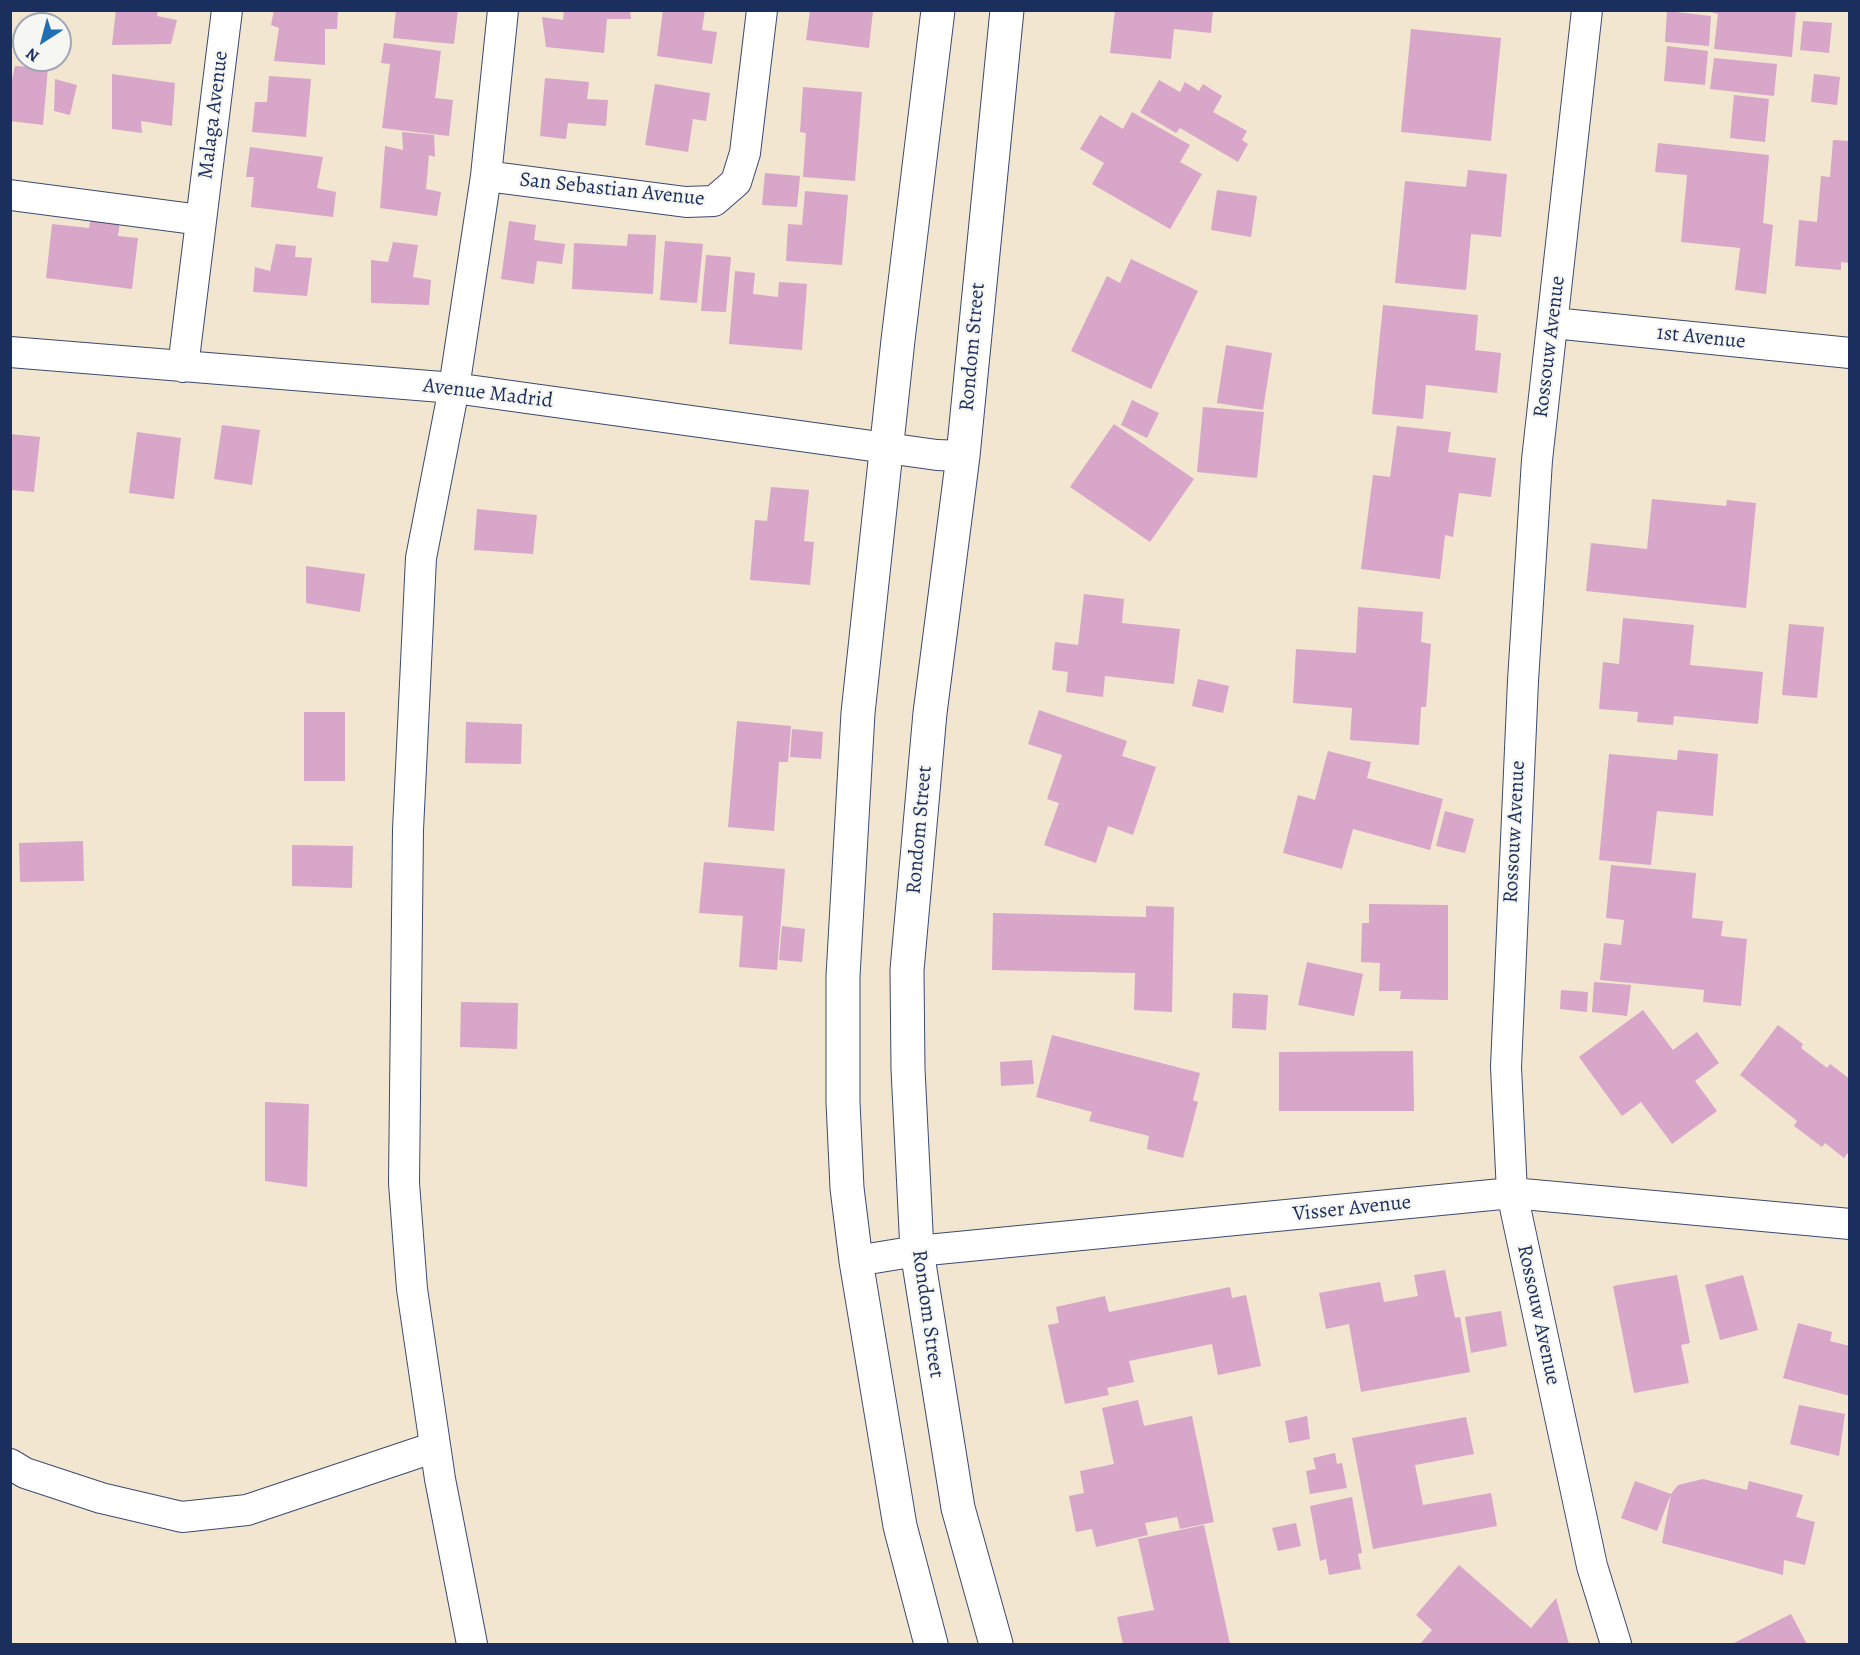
<!DOCTYPE html>
<style>
body{margin:0}
#map{position:relative;width:1860px;height:1655px;overflow:hidden;background:#f2e6d1;font-family:Alegreya,serif}
canvas{display:block}
.frame{position:absolute;inset:0;border:12px solid #1b2f5e;pointer-events:none}
.north{position:absolute;left:12px;top:12px;width:60px;height:60px;box-sizing:border-box;background:#f6f6f2;border:2px solid #9ea6b7;border-radius:50%;rotate:216deg;font-size:16px;font-weight:700;line-height:24px;text-align:center;color:#1b2f5e}
.north::after{content:'';display:block;margin:auto;width:21px;height:27px;background:#1f6fb2;clip-path:polygon(50% 0,100% 100%,50% 72%,0 100%)}
</style>
<div id="map">
<canvas width="1860" height="1655"></canvas>
<div class="frame"></div>
<div class="north">N</div>
</div>
<script>
const ctx = document.querySelector('canvas').getContext('2d');
ctx.lineJoin = 'round';
function paint(path, color) { ctx.fillStyle = color; ctx.fill(path, 'evenodd'); }
const toPath = rows => new Path2D(rows.map(r => 'M' + r).join(''));
function strokePath(path, color, width, dash) { ctx.strokeStyle = color; ctx.lineWidth = width; ctx.lineCap = dash ? 'butt' : 'round'; ctx.setLineDash(dash || []); ctx.stroke(path); }
function label(font, color, halo, rows, align = 'center') {
  ctx.font = font + ' Alegreya,serif'; ctx.lineWidth = 4.5; ctx.setLineDash([]); ctx.textBaseline = 'middle'; ctx.strokeStyle = halo; ctx.fillStyle = color; for (const [text, x, y, turn = 0] of rows) {
    ctx.save(); ctx.translate(x, y); ctx.rotate((+turn || 0) * Math.PI / 180); ctx.textAlign = isNaN(turn) ? turn : align; if (halo) ctx.strokeText(text, 0, 0); ctx.fillText(text, 0, 0); ctx.restore();
  }
}
const building = toPath([
 [116,10,158,10,157,16,177,20,171,44,112,45],
 [274,10,338,10,337,29,325,29,325,65,274,61,279,28,271,25],
 [396,10,458,10,454,44,393,38],
 [564,10,630,10,631,19,607,19,604,53,546,47,542,17,563,20],
 [663,10,705,10,702,30,717,32,712,64,657,56],
 [810,10,873,11,869,48,806,40],
 [1115,10,1213,10,1211,33,1174,29,1171,59,1110,53],
 [1703,10,1796,10,1792,57,1714,49,1718,14],
 [1667,11,1711,16,1709,46,1665,42],
 [1803,21,1832,23,1829,53,1800,50],
 [1411,29,1501,38,1491,141,1401,132],
 [384,43,441,51,435,98,453,100,449,136,382,128,390,64,381,63],
 [1667,46,1708,51,1705,85,1664,81],
 [1714,58,1777,64,1774,96,1710,89],
 [15,66,48,68,43,125,10,121,10,88],
 [112,74,175,83,172,126,141,121,142,133,112,129],
 [1814,74,1840,77,1837,105,1811,102],
 [269,76,311,79,306,137,252,132,255,102,267,102],
 [545,78,589,82,587,99,608,100,606,126,568,123,566,139,540,136],
 [55,79,77,85,70,115,54,111],
 [1159,80,1180,92,1185,82,1199,91,1203,84,1222,96,1213,112,1247,131,1242,140,1248,144,1238,162,1180,128,1176,133,1140,112],
 [655,84,710,93,706,121,693,119,688,152,645,145],
 [803,87,862,92,855,181,803,177,806,133,800,132],
 [1734,95,1769,99,1765,142,1730,138],
 [1132,112,1190,145,1180,162,1202,174,1170,229,1092,184,1104,163,1080,149,1100,115,1123,129],
 [402,132,434,135,435,157,429,155,426,189,441,192,437,216,380,208,385,146,403,150],
 [1833,140,1850,141,1850,263,1841,262,1841,270,1795,266,1799,220,1817,222,1821,176,1830,177],
 [1658,143,1769,155,1763,223,1773,225,1766,294,1735,290,1740,248,1681,242,1687,175,1655,172],
 [250,147,323,157,317,188,336,192,333,217,251,207,254,177,246,177],
 [1468,170,1507,174,1501,237,1471,234,1466,290,1395,283,1405,181,1466,187],
 [765,173,800,176,797,207,762,205],
 [1217,190,1257,196,1251,237,1211,230],
 [805,191,848,195,842,265,786,261,788,224,802,225],
 [91,217,120,221,118,236,138,238,132,289,46,278,52,224,89,228],
 [509,221,536,225,534,240,565,244,562,264,537,261,534,284,501,279],
 [628,234,656,235,653,294,572,289,574,243,627,246],
 [665,241,703,244,697,303,660,300],
 [393,242,418,245,413,277,431,280,429,305,371,303,371,260,388,262],
 [276,244,296,246,295,257,312,258,307,296,253,292,255,267,270,271],
 [706,255,731,257,726,312,701,311],
 [1131,259,1198,291,1151,389,1071,351,1107,276,1120,283],
 [735,271,755,273,753,294,778,297,779,282,807,284,802,350,729,344],
 [1383,305,1478,315,1475,350,1501,353,1497,393,1426,385,1423,419,1372,414],
 [1226,345,1272,353,1263,410,1217,403],
 [1132,400,1159,413,1147,438,1121,425],
 [1203,407,1264,412,1257,478,1197,472],
 [1114,424,1194,479,1150,542,1070,487],
 [222,425,260,430,252,485,214,479],
 [1397,426,1451,432,1448,452,1496,458,1491,497,1459,493,1453,537,1445,535,1440,579,1361,569,1373,475,1390,477],
 [137,432,181,438,174,499,129,493],
 [10,434,40,437,34,492,10,490],
 [771,487,809,490,804,541,814,542,810,585,750,580,755,520,767,521],
 [1652,499,1726,506,1727,500,1756,503,1746,608,1586,591,1591,543,1647,549],
 [477,509,537,515,533,554,474,550],
 [306,566,365,574,360,612,306,603],
 [1084,594,1124,599,1122,623,1180,629,1174,684,1105,676,1103,697,1066,692,1068,672,1052,670,1055,642,1078,645],
 [1358,607,1423,612,1421,642,1431,644,1426,707,1421,707,1419,745,1350,740,1352,708,1293,703,1296,649,1356,653],
 [1623,618,1694,625,1690,665,1763,672,1758,724,1674,716,1673,725,1637,722,1638,712,1599,709,1603,662,1619,664],
 [1789,624,1824,627,1817,698,1782,695],
 [1198,679,1229,686,1223,713,1192,706],
 [1039,710,1127,741,1122,756,1156,767,1133,835,1108,826,1096,863,1044,845,1059,803,1047,799,1062,755,1028,744],
 [304,712,345,712,345,781,304,781],
 [737,721,791,726,788,762,779,762,774,831,728,827],
 [466,722,522,724,521,764,465,763],
 [792,729,823,732,821,759,790,757],
 [1678,750,1718,754,1713,816,1657,811,1651,865,1599,860,1609,754,1677,760],
 [1328,751,1371,762,1367,778,1443,799,1430,850,1353,829,1342,869,1283,853,1298,795,1315,800],
 [1445,811,1474,819,1465,853,1436,846],
 [83,841,84,881,20,882,19,843],
 [292,845,353,846,352,888,292,886],
 [704,862,785,869,777,970,739,967,743,916,699,913],
 [1611,865,1696,873,1692,918,1723,921,1721,936,1747,939,1741,1006,1703,1002,1704,990,1600,980,1604,943,1621,945,1624,920,1606,918],
 [1369,904,1448,905,1448,1000,1400,999,1401,991,1379,991,1380,963,1361,962,1362,923,1369,923],
 [1146,906,1174,907,1172,1012,1134,1010,1135,973,992,970,993,913,1146,917],
 [782,926,805,929,802,962,779,960],
 [1307,962,1363,974,1354,1016,1298,1005],
 [1594,982,1631,985,1627,1016,1592,1012],
 [1561,990,1588,992,1587,1012,1560,1009],
 [1233,993,1268,995,1266,1030,1232,1028],
 [461,1002,518,1003,517,1049,460,1047],
 [1643,1010,1673,1050,1697,1032,1719,1063,1695,1081,1717,1111,1672,1144,1641,1102,1622,1116,1579,1057],
 [1778,1025,1803,1044,1801,1048,1827,1068,1830,1064,1850,1079,1850,1150,1844,1158,1825,1143,1822,1147,1794,1126,1797,1121,1740,1075],
 [1052,1035,1200,1073,1193,1100,1198,1102,1183,1158,1147,1149,1149,1136,1089,1121,1092,1112,1036,1097],
 [1413,1051,1414,1111,1279,1111,1279,1052],
 [1032,1060,1034,1084,1001,1086,1000,1062],
 [265,1102,309,1104,307,1187,265,1181],
 [1445,1270,1455,1318,1460,1317,1470,1372,1361,1392,1349,1324,1326,1329,1319,1293,1380,1282,1384,1302,1418,1296,1414,1275],
 [1677,1275,1690,1343,1681,1345,1689,1383,1634,1393,1613,1286],
 [1743,1275,1758,1330,1720,1340,1705,1285],
 [1230,1287,1232,1298,1246,1295,1261,1366,1218,1375,1212,1344,1129,1361,1134,1382,1107,1388,1109,1395,1065,1404,1048,1325,1059,1323,1056,1307,1105,1296,1109,1312],
 [1501,1311,1507,1346,1471,1353,1465,1317],
 [1798,1323,1832,1332,1830,1341,1850,1346,1850,1396,1783,1378],
 [1138,1400,1144,1426,1192,1416,1214,1522,1180,1529,1177,1517,1145,1523,1148,1535,1096,1547,1092,1529,1076,1532,1069,1496,1084,1493,1080,1471,1114,1464,1102,1408],
 [1799,1405,1845,1414,1839,1456,1790,1444],
 [1307,1416,1310,1439,1289,1443,1285,1421],
 [1466,1417,1474,1454,1415,1465,1423,1505,1491,1493,1497,1526,1373,1549,1352,1438],
 [1335,1453,1337,1464,1342,1463,1347,1488,1310,1494,1306,1471,1316,1469,1313,1458],
 [1703,1479,1747,1490,1749,1481,1803,1495,1796,1517,1815,1522,1805,1565,1784,1560,1783,1575,1662,1543,1671,1494,1657,1531,1621,1518,1635,1481,1671,1494,1678,1485],
 [1352,1497,1362,1553,1358,1554,1361,1569,1329,1575,1326,1559,1320,1561,1310,1506],
 [1296,1523,1301,1546,1278,1551,1272,1528],
 [1204,1525,1230,1644,1123,1644,1117,1617,1154,1610,1138,1539],
 [1459,1565,1531,1628,1556,1598,1569,1644,1420,1644,1432,1630,1416,1615],
 [1791,1614,1807,1644,1732,1644]
]);
const minor = toPath([
 [1587,10,1537,460,1523,681,1506,1067,1512,1193,1592,1566,1616,1644],
 [486,176,686,202,714,201,736,182,745,153,762,10],
 [10,195,201,220],
 [1553,323,1850,353],
 [10,352,454,388,937,455,963,456],
 [183,367,227,10],
 [856,1261,917,1251,1512,1193,1850,1224],
 [10,1464,25,1473,101,1498,182,1517,247,1510,435,1447],
 [472,1644,440,1479,412,1289,404,1183,408,830,421,558,454,388,486,176,503,10]
]);
const tertiary = toPath([
 [931,1644,900,1526,856,1261,847,1188,843,1102,843,976,858,713,898,340,938,10],
 [996,1644,958,1508,917,1251,908,1069,907,970,930,713,963,456,1007,10]
]);
const streetNames = [
 ["Malaga Avenue",214,115,-83],
 ["San Sebastian Avenue",612,190,6],
 ["1st Avenue",1701,338,6],
 ["Rondom Street",973,347,-85],
 ["Rossouw Avenue",1550,347,-83],
 ["Avenue Madrid",488,394,7],
 ["Rondom Street",920,830,-85],
 ["Rossouw Avenue",1515,832,-87],
 ["Visser Avenue",1352,1209,-6],
 ["Rondom Street",927,1314,82],
 ["Rossouw Avenue",1538,1315,78]
];
paint(building, '#d7a6c8');
strokePath(minor, '#3b4a6f', 32);
strokePath(tertiary, '#3b4a6f', 35);
strokePath(minor, '#fff', 30);
strokePath(tertiary, '#fff', 33);
label('21px', '#1b2f5e', '#f6f6f2', streetNames);
</script>
